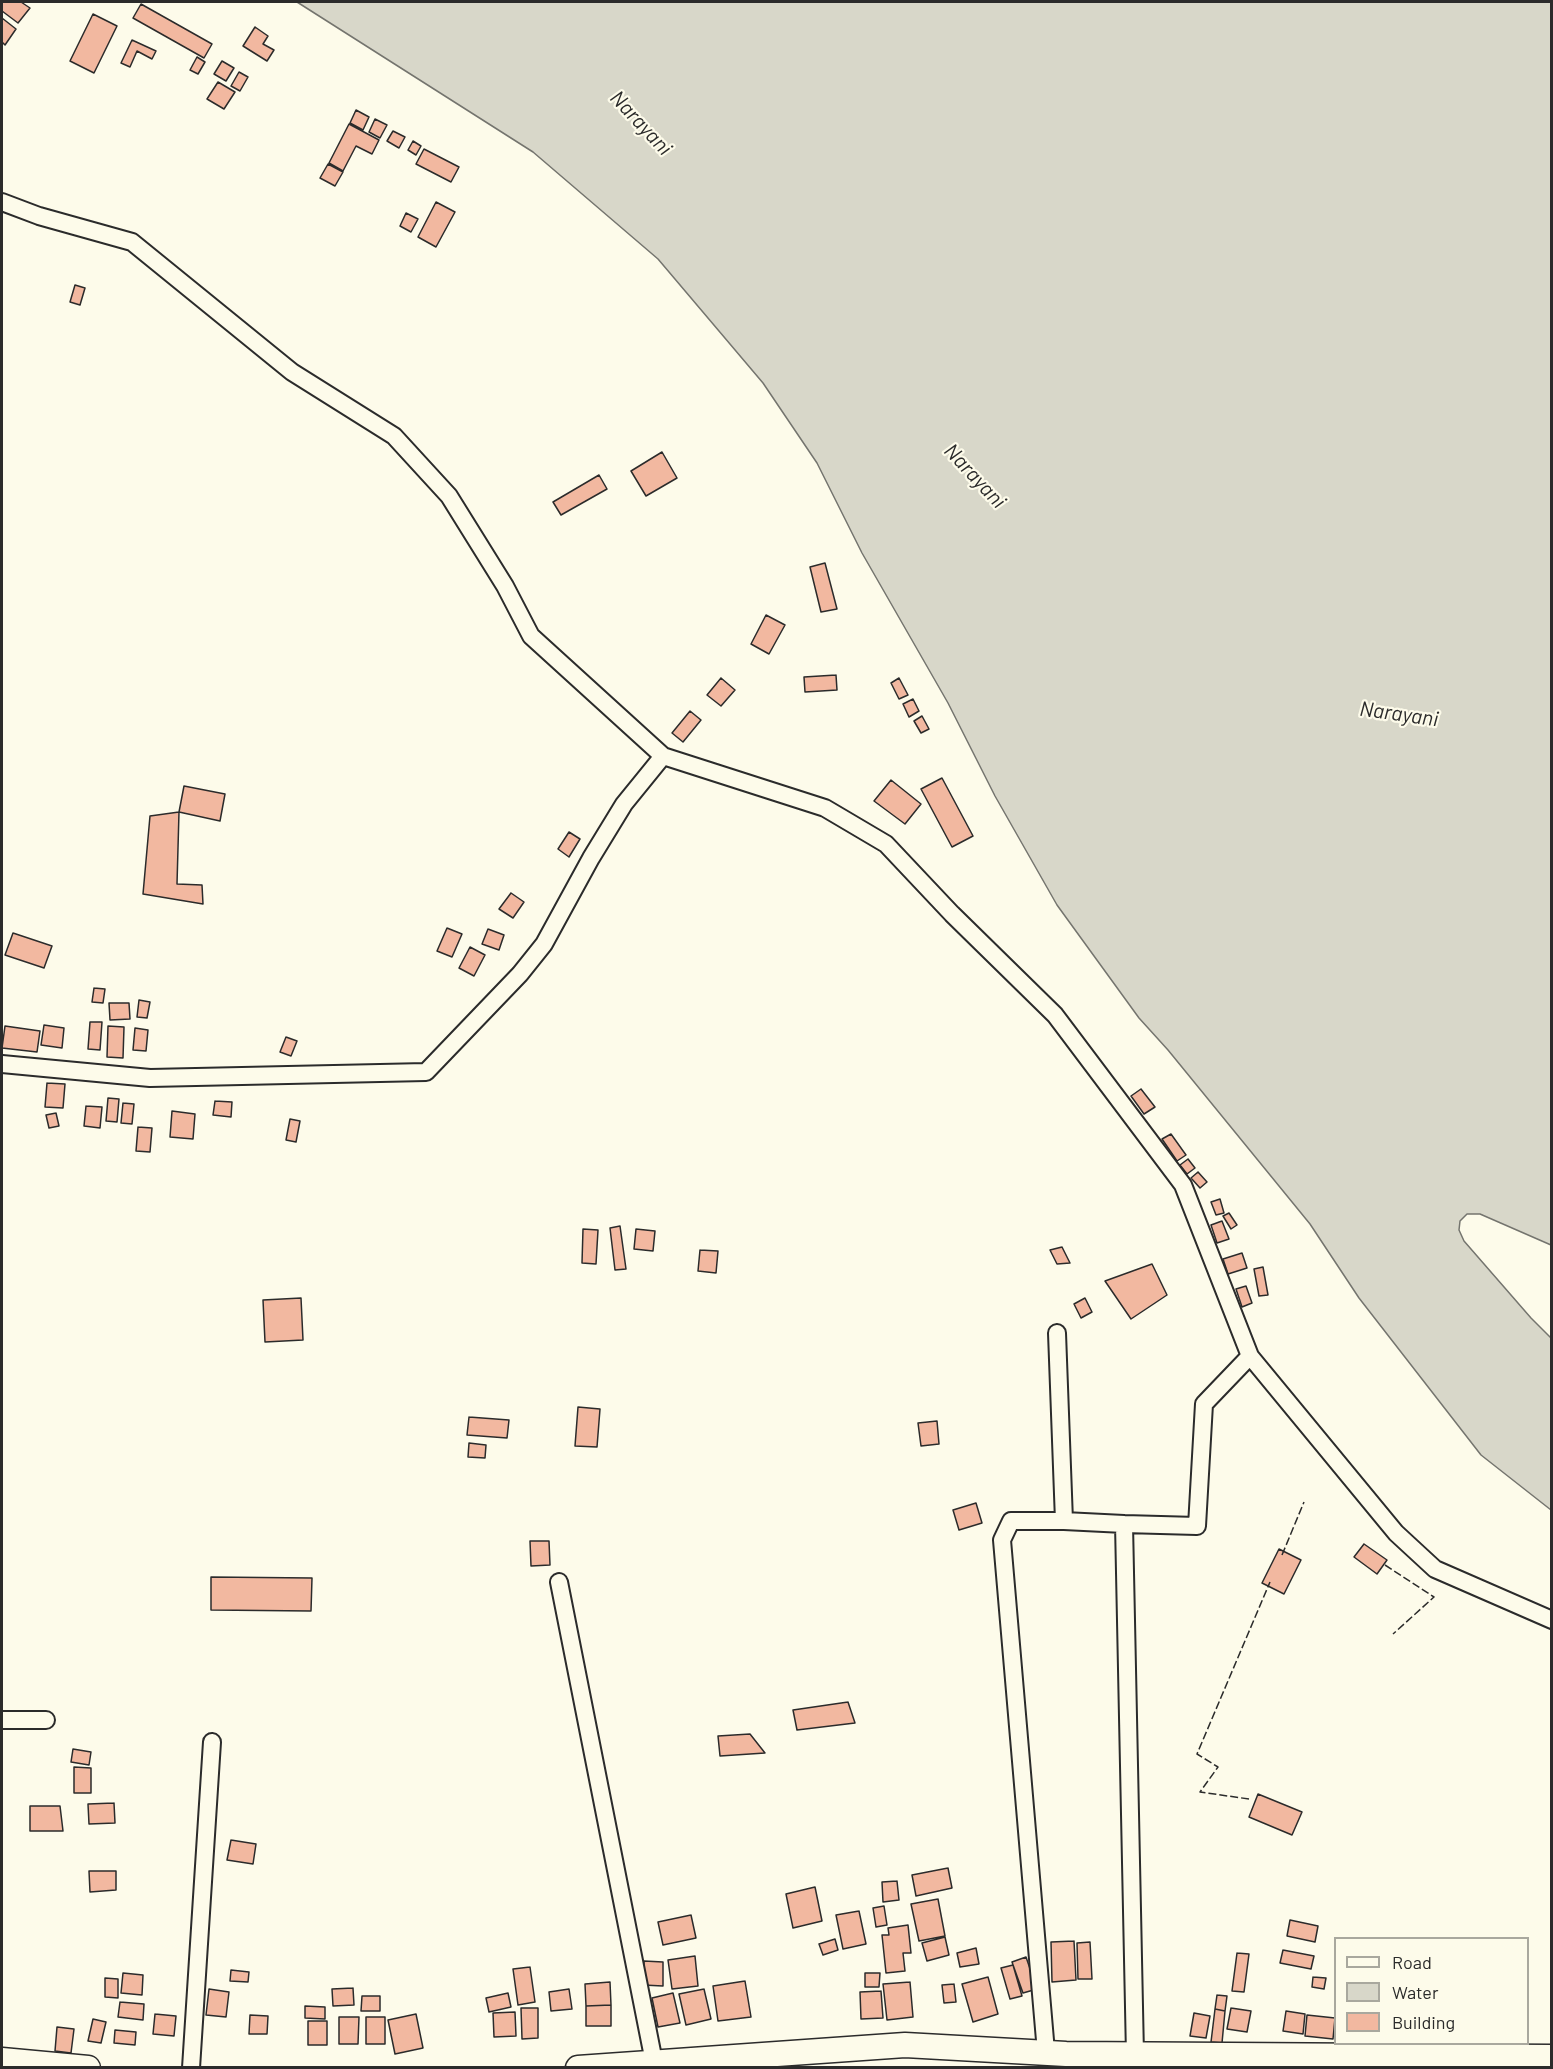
<!DOCTYPE html>
<style>
body{margin:0}
#map{position:relative;width:1553px;height:2069px;overflow:hidden;background:#fdfbea;font-family:Barlow,sans-serif}
canvas{display:block}
.frame{position:absolute;inset:0;border:3px solid #2b2b2b;pointer-events:none}
.legend{position:absolute;left:1334px;top:1937px;width:195px;height:108px;box-sizing:border-box;background:#fdfbea;border:2px solid #a9a89e;margin:0;padding:8px 10px;list-style:none;font-size:18px;color:#2b2b2b}
.legend li{display:flex;align-items:center;gap:12px;height:30px}
.legend b{width:30px;border:2px solid #a9a89e}
</style>
<div id="map">
<canvas width="1553" height="2069"></canvas>
<div class="frame"></div>
<ul class="legend">
<li><b style="height:8px;background:#fdfbea"></b>Road</li>
<li><b style="height:16px;background:#d8d7c9"></b>Water</li>
<li><b style="height:16px;background:#f2b8a0"></b>Building</li>
</ul>
</div>
<script>
const ctx = document.querySelector('canvas').getContext('2d');
ctx.lineJoin = 'round';
function paint(path, color) { ctx.fillStyle = color; ctx.fill(path, 'evenodd'); }
const toPath = rows => new Path2D(rows.map(r => 'M' + r).join(''));
function strokePath(path, color, width, dash) { ctx.strokeStyle = color; ctx.lineWidth = width; ctx.lineCap = dash ? 'butt' : 'round'; ctx.setLineDash(dash || []); ctx.stroke(path); }
function label(font, color, halo, rows, align = 'center') {
  ctx.font = font + ' Barlow,sans-serif'; ctx.lineWidth = 4.5; ctx.setLineDash([]); ctx.textBaseline = 'middle'; ctx.strokeStyle = halo; ctx.fillStyle = color; for (const [text, x, y, turn = 0] of rows) {
    ctx.save(); ctx.translate(x, y); ctx.rotate((+turn || 0) * Math.PI / 180); ctx.textAlign = isNaN(turn) ? turn : align; if (halo) ctx.strokeText(text, 0, 0); ctx.fillText(text, 0, 0); ctx.restore();
  }
}
const water = toPath([
 [297,2,1551,2,1551,1245,1480,1214,1467,1214,1460,1221,1459,1230,1464,1241,1531,1318,1551,1338,1551,1510,1481,1455,1359,1298,1310,1224,1168,1050,1139,1018,1057,905,995,796,948,703,862,553,817,463,763,383,658,259,533,152,297,2]
]);
const building = toPath([
 [2,2,21,2,30,8,18,23,2,11,2,2],
 [141,4,212,44,204,58,133,18,141,4],
 [93,14,117,26,94,73,70,61,93,14],
 [2,18,16,29,5,45,2,42,2,18],
 [255,27,268,36,263,44,274,50,267,61,243,46,255,27],
 [132,40,156,51,152,59,137,51,130,67,121,63,132,40],
 [197,57,205,62,198,74,190,70,197,57],
 [222,61,234,68,226,81,214,74,222,61],
 [239,72,248,77,240,91,231,86,239,72],
 [218,82,235,92,224,109,207,99,218,82],
 [356,110,369,117,363,130,350,123,356,110],
 [375,119,387,125,380,138,369,132,375,119],
 [349,124,379,140,372,154,356,146,343,171,329,163,349,124],
 [393,131,405,137,399,148,387,141,393,131],
 [413,141,421,146,416,155,408,150,413,141],
 [424,149,459,167,451,182,416,164,424,149],
 [328,164,343,172,335,186,320,178,328,164],
 [436,202,455,212,436,247,418,237,436,202],
 [406,213,418,219,411,232,400,226,406,213],
 [75,285,85,288,80,305,70,302,75,285],
 [662,452,677,478,646,496,631,471,662,452],
 [599,475,607,489,561,515,553,502,599,475],
 [825,563,837,609,821,612,810,567,825,563],
 [766,615,785,625,769,654,751,644,766,615],
 [836,675,837,690,805,692,804,677,836,675],
 [721,678,735,690,721,706,707,695,721,678],
 [899,678,908,695,899,699,891,683,899,678],
 [913,699,919,711,909,717,903,704,913,699],
 [690,711,701,720,683,742,672,733,690,711],
 [922,716,929,729,921,733,914,721,922,716],
 [942,778,973,836,952,847,921,789,942,778],
 [891,780,921,804,905,824,874,801,891,780],
 [184,786,225,794,220,821,179,812,184,786],
 [179,812,177,884,202,885,203,904,143,894,150,816,179,812],
 [569,832,580,839,569,857,558,849,569,832],
 [511,893,524,902,513,918,499,909,511,893],
 [447,928,462,934,452,957,437,951,447,928],
 [488,929,504,935,499,950,482,944,488,929],
 [13,933,52,946,44,968,5,955,13,933],
 [470,947,485,955,474,976,459,968,470,947],
 [94,988,105,989,103,1003,92,1002,94,988],
 [139,1000,150,1002,147,1018,137,1017,139,1000],
 [109,1003,129,1003,130,1019,110,1020,109,1003],
 [90,1022,102,1022,100,1050,88,1049,90,1022],
 [44,1025,64,1028,62,1048,41,1045,44,1025],
 [5,1026,40,1031,37,1052,2,1048,5,1026],
 [108,1026,124,1027,123,1058,107,1057,108,1026],
 [135,1028,148,1030,146,1051,133,1050,135,1028],
 [286,1037,297,1041,291,1056,280,1052,286,1037],
 [47,1083,65,1084,63,1108,45,1107,47,1083],
 [1141,1089,1155,1107,1144,1114,1131,1096,1141,1089],
 [108,1098,119,1099,117,1122,106,1121,108,1098],
 [215,1101,232,1102,231,1117,213,1115,215,1101],
 [123,1103,134,1104,132,1124,121,1123,123,1103],
 [86,1106,102,1107,100,1128,84,1126,86,1106],
 [172,1111,195,1114,193,1139,170,1137,172,1111],
 [56,1113,59,1126,49,1128,46,1115,56,1113],
 [290,1119,300,1121,296,1142,286,1140,290,1119],
 [138,1127,152,1128,150,1152,136,1151,138,1127],
 [1171,1134,1186,1155,1177,1161,1162,1139,1171,1134],
 [1188,1159,1195,1168,1187,1174,1180,1165,1188,1159],
 [1198,1172,1207,1182,1200,1188,1191,1178,1198,1172],
 [1220,1199,1224,1213,1216,1215,1211,1202,1220,1199],
 [1229,1213,1237,1225,1231,1229,1223,1216,1229,1213],
 [1222,1221,1229,1239,1217,1243,1211,1225,1222,1221],
 [620,1226,626,1269,615,1270,610,1228,620,1226],
 [583,1229,598,1230,596,1264,582,1263,583,1229],
 [636,1229,655,1231,653,1251,634,1249,636,1229],
 [1062,1247,1070,1263,1057,1264,1050,1250,1062,1247],
 [700,1250,718,1251,716,1273,698,1271,700,1250],
 [1242,1253,1247,1268,1228,1274,1223,1259,1242,1253],
 [1152,1264,1167,1295,1131,1319,1105,1281,1152,1264],
 [1263,1267,1268,1295,1259,1296,1254,1269,1263,1267],
 [1246,1286,1252,1303,1242,1307,1236,1289,1246,1286],
 [301,1298,303,1340,265,1342,263,1300,301,1298],
 [1085,1298,1092,1312,1081,1318,1074,1304,1085,1298],
 [578,1407,600,1409,597,1447,575,1446,578,1407],
 [469,1417,509,1420,507,1438,467,1435,469,1417],
 [937,1421,939,1444,921,1446,918,1423,937,1421],
 [469,1443,486,1445,485,1458,468,1457,469,1443],
 [976,1503,982,1523,959,1530,953,1510,976,1503],
 [530,1541,549,1541,550,1565,531,1566,530,1541],
 [1364,1544,1387,1560,1377,1574,1354,1557,1364,1544],
 [1279,1549,1301,1560,1284,1594,1262,1583,1279,1549],
 [211,1577,312,1578,311,1611,211,1610,211,1577],
 [848,1702,855,1723,797,1730,793,1710,848,1702],
 [750,1734,765,1753,720,1756,718,1736,750,1734],
 [73,1749,91,1752,89,1765,71,1762,73,1749],
 [74,1767,91,1768,91,1793,74,1793,74,1767],
 [1258,1794,1302,1812,1292,1835,1249,1817,1258,1794],
 [114,1803,115,1823,89,1824,88,1804,114,1803],
 [30,1806,60,1806,63,1831,30,1831,30,1806],
 [231,1840,256,1844,253,1864,227,1860,231,1840],
 [948,1868,952,1888,916,1896,912,1875,948,1868],
 [89,1871,116,1871,116,1890,90,1892,89,1871],
 [897,1881,899,1900,883,1902,882,1882,897,1881],
 [815,1887,822,1921,793,1928,786,1894,815,1887],
 [938,1899,945,1936,919,1941,911,1904,938,1899],
 [884,1906,887,1925,876,1927,873,1908,884,1906],
 [859,1911,866,1944,843,1949,836,1915,859,1911],
 [691,1915,696,1938,663,1945,658,1922,691,1915],
 [1290,1920,1318,1926,1315,1942,1287,1936,1290,1920],
 [908,1925,911,1953,903,1953,905,1971,886,1973,882,1935,889,1935,888,1928,908,1925],
 [945,1937,949,1955,927,1961,922,1943,945,1937],
 [835,1939,838,1950,823,1955,819,1944,835,1939],
 [1074,1941,1076,1980,1052,1982,1051,1942,1074,1941],
 [1090,1942,1092,1979,1078,1979,1077,1943,1090,1942],
 [976,1948,979,1964,960,1967,957,1953,976,1948],
 [1283,1950,1314,1956,1311,1969,1280,1963,1283,1950],
 [1237,1953,1249,1954,1244,1992,1232,1991,1237,1953],
 [695,1956,698,1986,672,1989,668,1960,695,1956],
 [1026,1957,1037,1989,1023,1993,1012,1962,1026,1957],
 [644,1961,663,1962,663,1986,643,1985,644,1961],
 [1013,1965,1022,1996,1010,1999,1001,1968,1013,1965],
 [530,1967,535,2002,518,2005,513,1969,530,1967],
 [231,1970,249,1972,248,1982,230,1981,231,1970],
 [123,1973,143,1975,142,1995,121,1993,123,1973],
 [865,1973,880,1973,879,1987,865,1987,865,1973],
 [988,1977,998,2014,973,2022,962,1984,988,1977],
 [1313,1977,1326,1978,1324,1989,1312,1987,1313,1977],
 [105,1978,118,1979,118,1998,105,1997,105,1978],
 [745,1981,751,2017,718,2021,713,1986,745,1981],
 [610,1982,611,2005,586,2006,585,1984,610,1982],
 [910,1982,913,2017,887,2020,883,1984,910,1982],
 [954,1984,956,2002,944,2003,942,1985,954,1984],
 [353,1988,354,2005,333,2006,332,1989,353,1988],
 [209,1989,229,1992,226,2017,206,2015,209,1989],
 [569,1989,572,2009,551,2011,549,1992,569,1989],
 [704,1989,711,2019,686,2025,679,1994,704,1989],
 [881,1991,883,2018,861,2019,860,1992,881,1991],
 [508,1993,511,2007,489,2012,486,1998,508,1993],
 [673,1993,680,2023,658,2027,652,1998,673,1993],
 [1217,1995,1227,1996,1225,2011,1215,2009,1217,1995],
 [362,1996,380,1996,380,2011,361,2011,362,1996],
 [120,2002,144,2004,143,2020,118,2017,120,2002],
 [611,2005,611,2026,586,2026,586,2006,611,2005],
 [305,2006,325,2007,325,2019,305,2018,305,2006],
 [521,2008,538,2008,538,2038,522,2039,521,2008],
 [1231,2008,1251,2011,1247,2032,1227,2029,1231,2008],
 [1215,2009,1225,2011,1222,2043,1211,2042,1215,2009],
 [1286,2011,1305,2014,1303,2034,1283,2031,1286,2011],
 [515,2012,516,2036,494,2037,493,2013,515,2012],
 [1194,2013,1210,2016,1206,2038,1190,2036,1194,2013],
 [155,2014,176,2016,174,2036,153,2034,155,2014],
 [416,2014,423,2048,395,2054,388,2020,416,2014],
 [250,2015,268,2016,267,2034,249,2034,250,2015],
 [1307,2015,1335,2018,1333,2039,1305,2036,1307,2015],
 [339,2017,359,2017,358,2044,339,2044,339,2017],
 [366,2017,385,2017,385,2044,366,2044,366,2017],
 [93,2019,106,2022,101,2043,88,2041,93,2019],
 [308,2021,327,2021,327,2045,308,2045,308,2021],
 [57,2027,74,2029,71,2053,55,2051,57,2027],
 [115,2030,136,2032,135,2045,114,2043,115,2030]
]);
const street = toPath([
 [2,202,39,216,132,242,292,372,394,436,449,496,505,586,531,636,663,756,825,808,886,844,952,914,1055,1015,1183,1185,1250,1356,1396,1533,1435,1569,1552,1620],
 [2,1064,150,1078,426,1072,520,974,544,944,591,858,624,804,663,756],
 [1057,1333,1064,1521,1124,1524],
 [559,1582,654,2062],
 [2,1720,46,1720],
 [1046,2052,1002,1540,1011,1521,1064,1521],
 [1135,2055,1124,1524,1197,1526,1204,1404,1250,1356],
 [191,2068,212,1742]
]);
const secondary = toPath([
 [2,2060,88,2068],
 [578,2068,905,2045,1066,2054,1552,2057]
]);
const fence = toPath([
 [1282,1555,1304,1502],
 [1385,1565,1434,1597,1393,1634],
 [1249,1799,1200,1792,1218,1767,1197,1754,1270,1582]
]);
const waterNames = [
 ["Narayani",641,123,47],
 ["Narayani",975,476,47],
 ["Narayani",1399,714,8]
];
paint(water, '#d8d7c9');
strokePath(water, '#74746e', 1.5);
paint(building, '#f2b8a0');
strokePath(building, '#2b2b2b', 1.5);
strokePath(street, '#2b2b2b', 20);
strokePath(secondary, '#2b2b2b', 27);
strokePath(street, '#fdfbea', 16);
strokePath(secondary, '#fdfbea', 24);
strokePath(fence, '#2b2b2b', 1.5, [8, 3]);
label('italic 21px', '#2b2b2b', '#fdfbea', waterNames);
</script>
